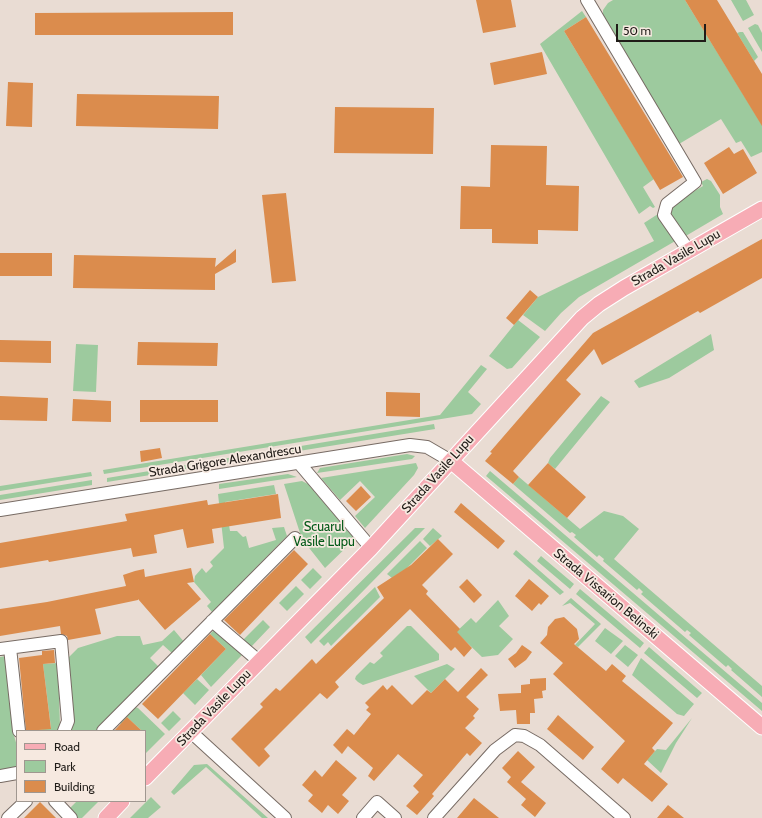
<!DOCTYPE html>
<style>
body{margin:0}
#map{position:relative;width:762px;height:818px;overflow:hidden;background:#e9dcd3;font-family:Cabin,sans-serif}
canvas{display:block}
.legend{position:absolute;left:16px;top:730px;width:130px;height:72px;box-sizing:border-box;background:#f6e9e0;border:1px solid #a09790;margin:0;padding:5px 7px;list-style:none;font-size:12px;color:#201c18}
.legend li{display:flex;align-items:center;gap:8px;height:20px}
.legend b{width:20px;border:1px solid #a09790}
.scale{position:absolute;left:616px;top:24px;width:90px;height:18px;box-sizing:border-box;border:2px solid #201c18;border-top:0;padding-left:5px;font-size:12px;line-height:14px;white-space:nowrap;color:#201c18;-webkit-text-stroke:3px #f6e9e0;paint-order:stroke}
</style>
<div id="map">
<canvas width="762" height="818"></canvas>
<ul class="legend">
<li><b style="height:5px;background:#f7acb5"></b>Road</li>
<li><b style="height:11px;background:#9dca9e"></b>Park</li>
<li><b style="height:11px;background:#db8c4d"></b>Building</li>
</ul>
<div class="scale">50 m</div>
</div>
<script>
const ctx = document.querySelector('canvas').getContext('2d');
ctx.lineJoin = 'round';
function paint(path, color) { ctx.fillStyle = color; ctx.fill(path, 'evenodd'); }
const toPath = rows => new Path2D(rows.map(r => 'M' + r).join(''));
function strokePath(path, color, width, dash) { ctx.strokeStyle = color; ctx.lineWidth = width; ctx.lineCap = dash ? 'butt' : 'round'; ctx.setLineDash(dash || []); ctx.stroke(path); }
function label(font, color, halo, rows, align = 'center') {
  ctx.font = font + ' Cabin,sans-serif'; ctx.lineWidth = 3.5; ctx.setLineDash([]); ctx.textBaseline = 'middle'; ctx.strokeStyle = halo; ctx.fillStyle = color; for (const [text, x, y, turn = 0] of rows) {
    ctx.save(); ctx.translate(x, y); ctx.rotate((+turn || 0) * Math.PI / 180); ctx.textAlign = isNaN(turn) ? turn : align; if (halo) ctx.strokeText(text, 0, 0); ctx.fillText(text, 0, 0); ctx.restore();
  }
}
const green = toPath([
 [613,0,685,0,762,125,762,152,751,157,741,141,736,143,721,119,679,144,603,18,603,10,608,3],
 [731,0,746,0,754,15,743,21],
 [582,11,586,17,564,31,654,179,643,187,655,207,653,208,650,206,639,214,540,44],
 [755,24,758,25,762,33,762,52,748,28],
 [740,32,743,32,758,57,754,61,737,33],
 [707,179,711,181,720,195,720,207,723,214,684,237,668,212,671,205,703,186,701,182],
 [658,214,677,240,579,297,561,313,545,331,523,315,538,297,654,241,644,223],
 [518,320,540,337,512,368,507,369,489,356],
 [711,334,714,350,669,378,639,388,634,381],
 [76,344,98,345,96,392,73,391],
 [481,365,487,369,468,392,481,404,472,414,104,474,103,470,440,415],
 [601,396,610,402,555,469,548,463,550,458],
 [434,424,435,429,107,482,107,478],
 [407,454,415,456,412,459,317,473,320,468],
 [416,463,418,468,414,475,365,528,355,516,375,497,360,481,340,500,321,478],
 [490,471,762,703,762,711,486,476],
 [91,472,92,476,0,491,0,486],
 [288,474,297,477,219,489,219,484],
 [519,477,580,529,604,511,623,516,639,529,614,559,762,686,762,697,731,670,732,669,728,665,726,667,689,635,691,633,687,630,685,632,641,594,643,592,639,588,637,590,603,561,604,559,599,555,597,557,574,537,576,535,572,532,570,533,513,484],
 [92,480,92,485,0,500,0,495],
 [302,481,308,484,355,539,325,568,302,539,284,484],
 [274,485,276,494,225,502,230,531,237,531,243,537,246,536,249,548,276,540,272,528,284,527,287,536,212,612,207,606,211,602,194,582,195,576,202,568,206,573,213,566,210,562,224,548,218,494],
 [415,528,425,528,311,644,305,637],
 [433,528,442,536,430,546,423,539],
 [420,541,427,548,406,569,392,578,387,574],
 [516,550,564,592,560,595,513,554],
 [541,556,574,584,570,589,537,561],
 [313,568,322,577,310,589,301,580],
 [296,586,304,594,287,611,279,603],
 [375,587,380,597,331,646,328,642,324,646,319,641],
 [580,589,644,643,640,648,576,594],
 [571,598,601,624,578,647,575,645,595,624,570,603,562,606],
 [498,600,509,616,499,626,513,639,498,655,482,657,456,632,471,618,476,623],
 [263,620,270,627,251,647,243,640],
 [407,626,411,626,439,654,439,660,363,685,358,682,355,679,356,676,370,662,374,664,383,656,380,653],
 [605,628,623,641,611,654,595,641],
 [174,630,185,643,173,654,163,645,150,658,160,668,97,731,70,731,66,660,78,648,117,636,140,636,143,645,162,641],
 [214,630,243,654,211,687,201,675,226,649,210,634],
 [625,645,638,655,628,667,615,656],
 [649,647,702,693,697,698,644,653],
 [6,656,13,732,17,746,17,768,0,772,0,657],
 [641,658,694,704,684,716,677,714,632,675],
 [58,663,60,726,58,731,29,731,51,728,43,664],
 [447,664,455,669,431,693,414,676],
 [197,679,209,690,195,705,183,693],
 [132,706,138,708,165,734,145,754,145,731,142,731,127,717,121,724,118,721],
 [173,711,181,719,169,731,161,723],
 [692,718,676,743,661,773,647,760,657,749,666,750],
 [207,764,268,818,262,818,206,767,174,795,171,792,194,765],
 [151,797,161,807,148,818,130,818],
 [77,801,99,801,82,818,76,818,68,810]
]);
const building = toPath([
 [476,0,511,0,516,27,483,33],
 [685,0,717,0,762,74,762,126],
 [233,12,233,35,35,35,35,13],
 [586,17,683,177,660,190,564,31],
 [542,52,547,74,494,85,490,63],
 [8,82,33,83,32,127,6,126],
 [77,94,219,96,218,129,76,126],
 [335,107,434,108,433,154,334,153],
 [491,145,547,146,546,185,579,186,578,231,538,230,538,244,492,243,492,229,460,229,461,186,490,187],
 [729,147,734,154,743,149,757,173,723,194,704,163],
 [286,193,296,281,272,283,262,195],
 [762,239,762,278,700,313,698,311,602,365,594,349,566,380,581,394,513,471,519,477,513,484,485,461,492,453,490,452,593,333],
 [236,249,236,262,215,274,215,290,73,288,74,255,216,258,215,267],
 [0,253,52,253,52,276,0,276],
 [530,290,538,297,514,325,506,318],
 [0,340,51,341,51,363,0,362],
 [138,342,218,343,217,366,137,365],
 [386,392,420,393,420,417,386,416],
 [0,396,48,398,47,421,0,420],
 [73,399,111,401,111,422,72,421],
 [140,400,218,400,218,422,140,422],
 [160,448,162,458,141,462,140,451],
 [548,463,586,497,567,518,528,485],
 [361,486,371,497,356,511,346,501],
 [278,494,281,518,212,529,214,543,187,548,183,529,154,535,157,553,133,557,131,548,49,562,48,560,0,568,0,543,127,521,125,514,207,500,208,505],
 [461,503,505,541,498,549,454,512],
 [438,539,453,554,422,585,428,591,426,594,460,629,457,632,472,648,464,657,455,647,451,651,410,609,335,682,339,687,327,699,320,693,264,749,270,756,259,767,231,739,263,707,260,704,276,688,280,691,312,659,316,664,384,598,377,587,411,565],
 [294,550,308,564,240,635,224,620],
 [191,568,194,582,187,583,201,599,165,630,138,599,138,600,95,609,101,634,68,640,67,636,61,634,60,626,0,636,0,609,47,602,126,586,123,575,135,571,144,569,145,577],
 [467,579,482,595,474,603,459,587],
 [529,579,549,596,541,605,539,603,532,611,515,596],
 [564,617,577,629,579,639,574,644,606,671,612,664,626,676,622,681,673,723,652,748,655,751,644,764,668,784,652,802,623,778,618,784,601,769,625,741,553,674,563,663,540,643,547,635,548,627,555,619],
 [210,634,226,649,158,719,142,704],
 [522,645,532,652,526,660,515,668,508,659,516,653],
 [54,650,55,663,43,664,51,729,26,731,19,658,42,655,42,651],
 [481,668,488,675,466,697,479,709,473,716,475,718,465,728,482,743,470,756,467,753,432,794,434,796,417,815,406,806,419,792,413,786,423,775,398,754,374,781,368,776,373,768,348,746,342,754,333,745,347,729,354,735,371,714,366,710,369,707,365,703,383,685,387,690,392,685,412,705,427,690,431,693,445,679,458,692],
 [546,678,546,690,542,691,543,698,534,699,535,713,530,713,530,724,517,724,516,710,500,711,498,694,521,693,521,685,530,684,530,679],
 [558,715,594,747,583,760,547,729],
 [127,717,142,731,114,731],
 [518,751,535,767,521,782,546,803,535,817,521,805,526,799,507,782,511,777,502,768],
 [336,760,357,778,342,795,349,801,338,814,328,805,322,813,308,801,313,795,302,785,315,770,322,777],
 [474,798,499,818,457,818],
 [40,802,56,818,24,818],
 [668,805,684,818,657,818]
]);
const minor = toPath([
 [587,0,695,182,667,204,664,215,689,251],
 [299,463,371,548],
 [0,510,410,445,427,447,451,461],
 [212,621,260,662],
 [10,648,19,731],
 [0,649,61,641,68,721,64,731],
 [103,731,295,538],
 [191,732,285,818],
 [0,776,17,773],
 [55,801,71,818],
 [8,818,26,801],
 [363,818,377,802,395,818],
 [434,818,495,750,515,735,524,736,540,745,624,818]
]);
const major = toPath([
 [451,461,762,727],
 [145,778,371,548,582,318,599,304,624,288,762,209],
 [106,818,122,801]
]);
const streetNames = [
 ["Strada Vasile Lupu",676,258,-30],
 ["Strada Grigore Alexandrescu",225,461,-9],
 ["Strada Vasile Lupu",438,474,-48],
 ["Strada Vissarion Belinski",606,594,40],
 ["Strada Vasile Lupu",214,708,-46]
];
const parkNames = [
 ["Scuarul",324,527],
 ["Vasile Lupu",324,542]
];
paint(green, '#9dca9e');
paint(building, '#db8c4d');
strokePath(minor, '#776b64', 14);
strokePath(major, '#fff', 17);
strokePath(minor, '#fff', 12);
strokePath(major, '#f7acb5', 15);
label('13px', '#201c18', '#f6e9e0', streetNames);
label('13px', '#035a18', '#f6e9e0', parkNames);
</script>
